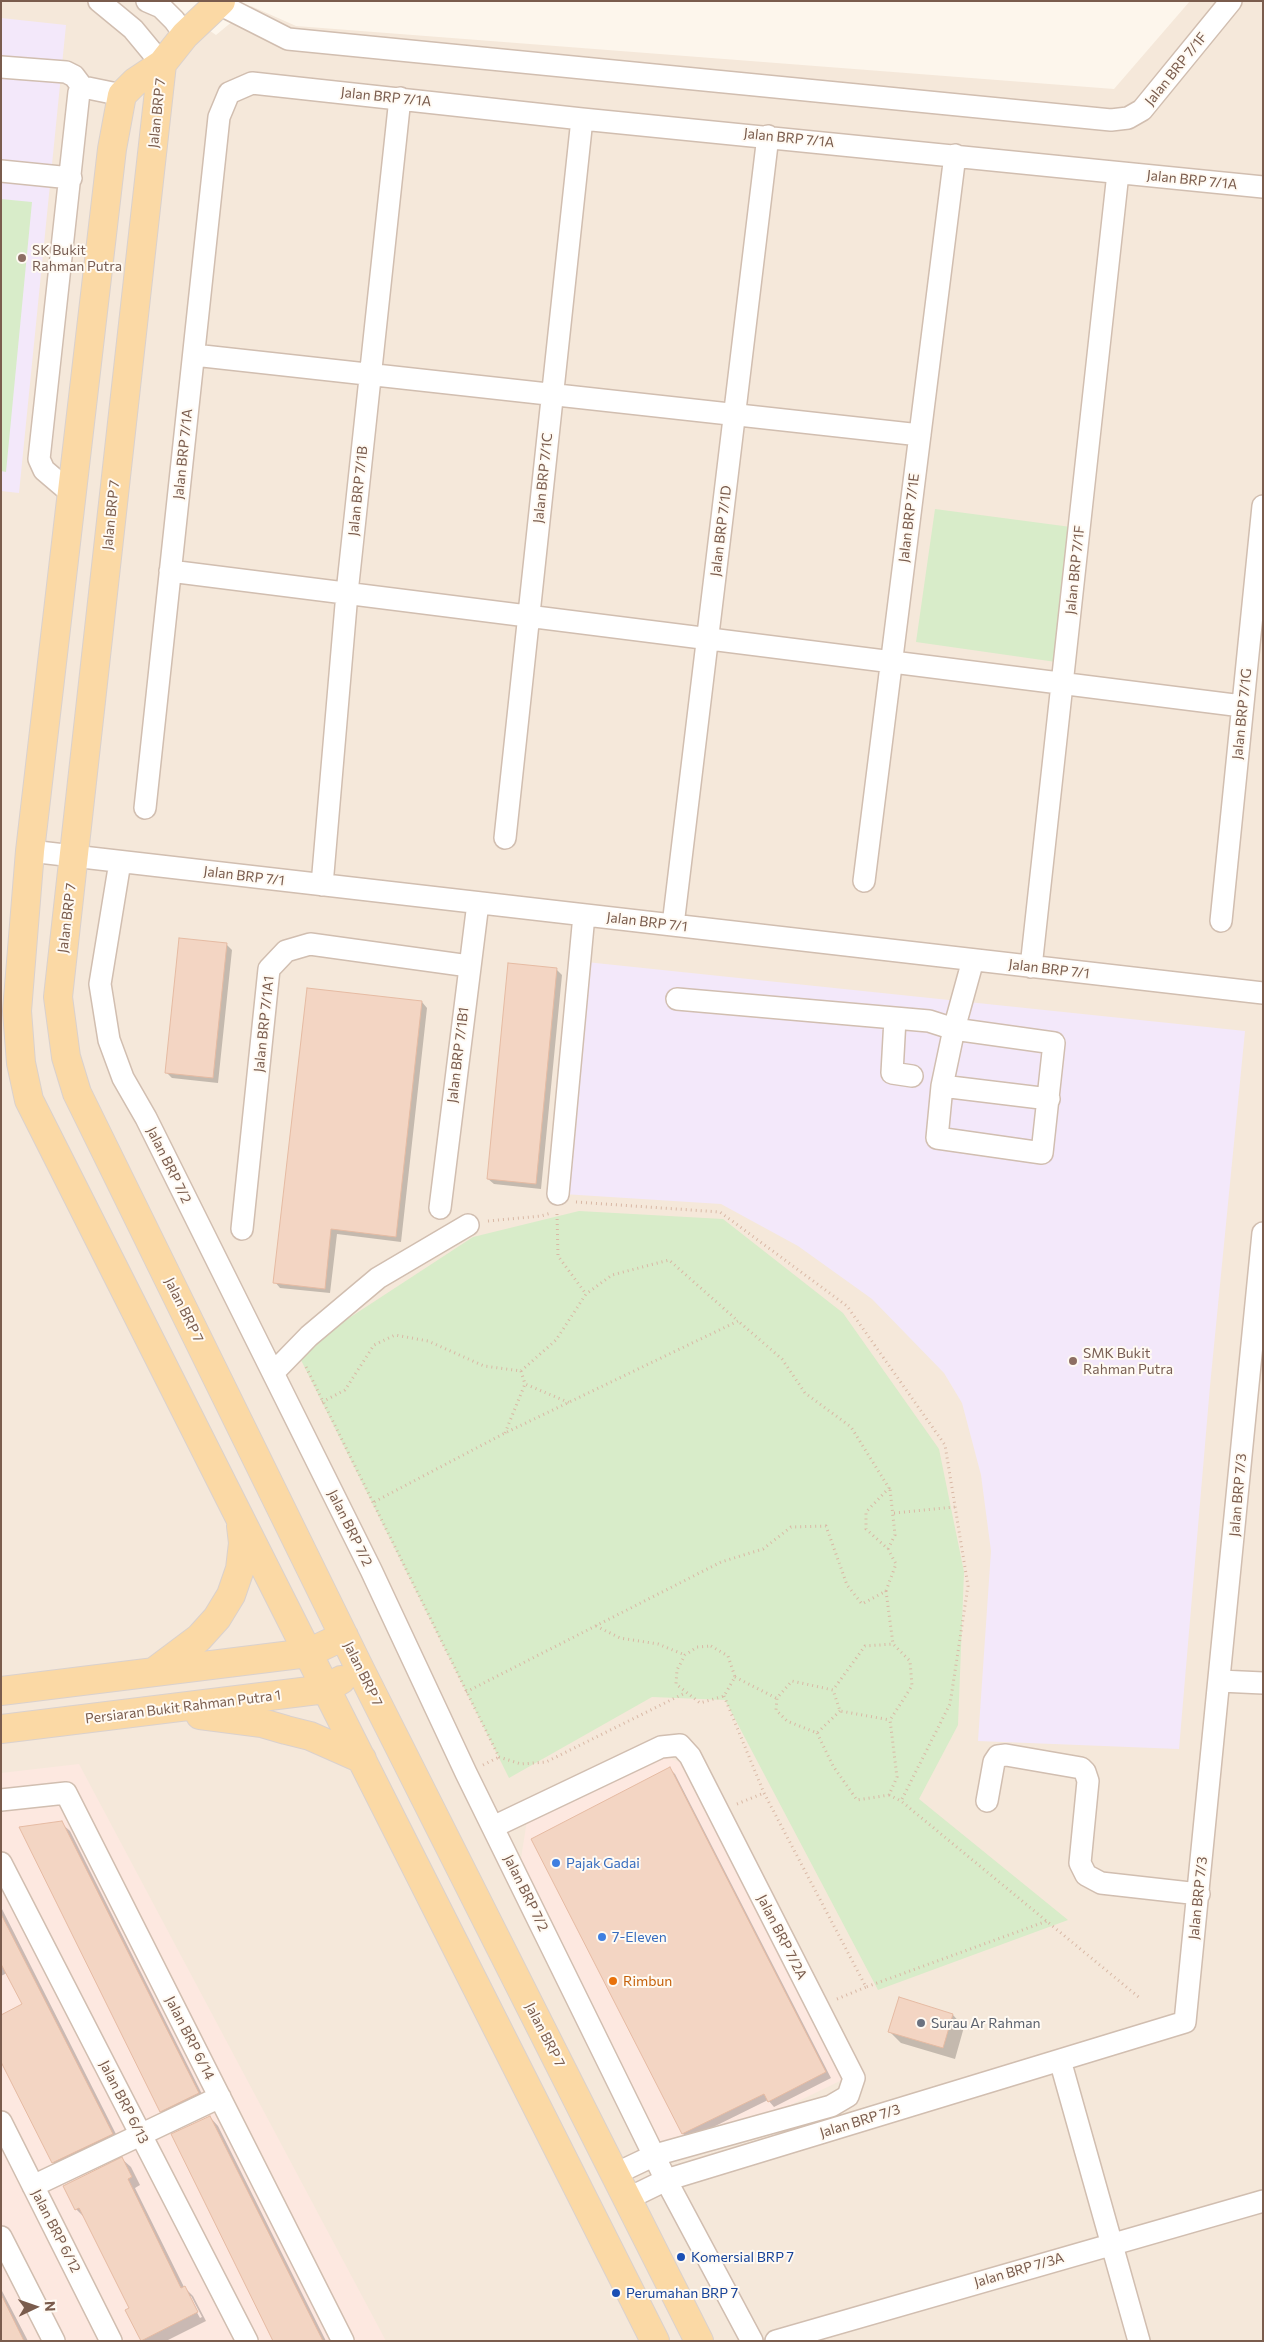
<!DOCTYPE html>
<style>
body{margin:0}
#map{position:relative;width:1264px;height:2342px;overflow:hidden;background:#fdf6ec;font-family:Commissioner,sans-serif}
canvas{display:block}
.frame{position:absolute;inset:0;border:2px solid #7a5c4d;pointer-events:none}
.north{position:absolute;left:10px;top:2282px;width:50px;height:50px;-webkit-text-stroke:4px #fffaf3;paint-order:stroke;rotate:87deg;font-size:14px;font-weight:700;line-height:20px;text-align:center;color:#7a5c4d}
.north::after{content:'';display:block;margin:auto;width:18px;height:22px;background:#7a5c4d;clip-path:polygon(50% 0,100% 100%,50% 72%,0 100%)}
</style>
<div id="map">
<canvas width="1264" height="2342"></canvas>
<div class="frame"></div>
<div class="north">N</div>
</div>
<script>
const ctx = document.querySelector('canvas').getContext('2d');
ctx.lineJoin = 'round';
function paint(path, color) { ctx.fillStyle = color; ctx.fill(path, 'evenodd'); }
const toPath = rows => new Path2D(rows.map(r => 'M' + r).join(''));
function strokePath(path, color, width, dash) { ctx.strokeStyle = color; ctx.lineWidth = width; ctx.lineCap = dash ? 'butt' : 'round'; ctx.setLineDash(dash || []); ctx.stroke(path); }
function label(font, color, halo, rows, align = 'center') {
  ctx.font = font + ' Commissioner,sans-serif'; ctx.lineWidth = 4; ctx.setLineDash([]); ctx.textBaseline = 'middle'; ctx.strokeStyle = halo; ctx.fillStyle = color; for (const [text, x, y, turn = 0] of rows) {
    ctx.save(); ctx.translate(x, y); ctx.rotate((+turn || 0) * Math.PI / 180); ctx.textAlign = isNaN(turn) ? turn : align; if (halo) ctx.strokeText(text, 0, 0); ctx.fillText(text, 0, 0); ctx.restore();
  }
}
const residential = toPath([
 [1,1,167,1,216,35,251,6,296,26,1114,89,1190,1,1263,1,1263,2341,1,2341]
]);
const commercial = toPath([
 [662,1756,684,1763,844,2079,774,2113,660,2146,520,1865,527,1820],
 [79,1764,386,2341,1,2341,1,1773]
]);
const education = toPath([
 [1,18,66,25,19,493,1,491],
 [586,962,1245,1031,1210,1386,1179,1749,978,1741,991,1551,981,1475,962,1403,944,1373,872,1299,798,1246,721,1204,563,1194]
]);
const green = toPath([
 [1,199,32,202,6,472,1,471],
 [935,509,1071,527,1056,662,916,642],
 [579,1211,723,1219,843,1313,939,1449,964,1572,958,1725,919,1799,1068,1920,878,1990,725,1700,652,1697,509,1778,297,1352,473,1237]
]);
const shadow = toPath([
 [226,944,232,950,218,1083,172,1078,166,1072],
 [556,969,562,975,541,1189,494,1184,488,1179],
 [422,1002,427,1008,401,1242,337,1234,330,1293,280,1288,275,1282],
 [670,1769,675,1774,831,2078,774,2107,768,2100,689,2139,683,2134,533,1840],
 [61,1823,70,1831,206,2102,169,2120,161,2111],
 [1,1907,120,2142,62,2171,53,2162,23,2005,7,1973,1,1976],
 [899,1999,953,2015,964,2027,955,2059,901,2043,889,2031],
 [210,2117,218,2126,326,2341,275,2341],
 [122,2159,131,2167,140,2185,135,2188,184,2287,193,2296,206,2321,166,2341,141,2340,131,2309,85,2218,76,2209],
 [188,2296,191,2296,202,2317,200,2318],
 [1,2289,28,2341,1,2341]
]);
const building = toPath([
 [179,938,227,943,213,1078,165,1073,179,938],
 [508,963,557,968,536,1184,487,1179,508,963],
 [307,988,422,1001,396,1237,331,1229,325,1289,273,1283,307,988],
 [670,1767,826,2072,768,2102,764,2094,682,2134,531,1839,670,1767],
 [62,1821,199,2093,160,2112,19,1827,62,1821],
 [1,1914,113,2134,52,2163,1,2062,1,2015,22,2004,1,1964,1,1914],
 [899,1997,953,2014,943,2048,888,2032,899,1997],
 [210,2116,323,2341,273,2341,171,2134,210,2116],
 [122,2157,132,2177,128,2179,181,2288,185,2286,198,2312,141,2341,125,2310,129,2308,79,2208,75,2210,63,2186,122,2157],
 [1,2294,24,2341,1,2341,1,2294]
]);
const path = toPath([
 [576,1202,720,1212,847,1306,945,1445,968,1586,950,1704,901,1801,1141,1999],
 [557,1214,558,1256,586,1294],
 [488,1221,541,1216,551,1213],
 [306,1367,499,1757,521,1764,546,1762,685,1693],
 [521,1371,525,1384,570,1403],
 [322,1402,345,1390,374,1345,395,1335,428,1341,484,1366,521,1371,556,1340,586,1294,612,1275,669,1260,738,1321,505,1433,372,1503],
 [505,1433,525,1384],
 [894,1513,955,1507],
 [888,1549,895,1535,890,1489],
 [886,1591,893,1644],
 [596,1626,620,1638,658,1644,685,1655],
 [711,1646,728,1656,735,1677,724,1696,700,1703,676,1684,677,1670,685,1655,697,1647,711,1646],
 [735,1677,776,1698],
 [466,1692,721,1562,763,1549,791,1527,826,1526,847,1585,862,1604,886,1591,896,1564,888,1549,866,1529,866,1512,889,1488,851,1427,805,1393,782,1359,738,1321],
 [724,1696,764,1793,866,1987,1047,1921],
 [840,1711,817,1733,787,1721,776,1710,777,1698,792,1681,833,1690,840,1711,890,1720],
 [817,1733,833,1766,857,1800,889,1795,897,1777,890,1720,912,1686,910,1661,893,1644,865,1646,833,1690],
 [483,1765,499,1757],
 [889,1795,901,1801],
 [737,1804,764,1793],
 [837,1999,866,1987]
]);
const minor = toPath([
 [99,1,133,29,162,64],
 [147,1,161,7,174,20,185,35],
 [219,4,288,39,1111,120,1128,118,1142,110,1231,1],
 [1,67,66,72,74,76,83,88],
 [1,171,71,178],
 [194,355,920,435],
 [71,493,44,470,39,459,79,92,83,88,88,88,122,95],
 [170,571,1242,706],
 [145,808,219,117,229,93,252,83,582,119,1263,187],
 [505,838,582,119],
 [30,851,1263,993],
 [120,862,100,984,109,1040,123,1078,146,1118,371,1570,466,1773,666,2180,752,2341],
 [864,881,955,155],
 [322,885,347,593,400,98],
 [1221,921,1263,506],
 [673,925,768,136],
 [1031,967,1118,173],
 [677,999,929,1021,954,1029,1054,1043,1042,1153,937,1138,942,1086,954,1029,973,960],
 [895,1019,892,1073,912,1076],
 [942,1086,1049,1099],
 [558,1194,584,915],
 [440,1208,478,903],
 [242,1229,269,969,286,951,310,944,469,966],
 [273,1373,309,1336,378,1278,468,1225],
 [1220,1681,1263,1683],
 [1,1800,66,1793,343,2341],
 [987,1801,994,1762,998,1756,1006,1755,1081,1768,1085,1772,1088,1781,1080,1863,1086,1875,1101,1883,1199,1894],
 [493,1827,661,1747,680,1745,690,1756,854,2078,848,2096,831,2106,655,2155,615,2174],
 [1,1863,247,2341],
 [1060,2060,1139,2341],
 [1,2122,111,2341],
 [33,2186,220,2097],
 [627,2199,666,2180,1185,2022,1263,1233],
 [1,2237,54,2341],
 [776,2341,1263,2201]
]);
const major = toPath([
 [221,1,185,35,162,64,135,82,122,95,112,149,30,851,17,1011,21,1063,29,1100,655,2341],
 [162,64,58,997,66,1057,77,1093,360,1669,699,2341],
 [155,1671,199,1638,217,1618,231,1595,240,1569,243,1543,241,1526],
 [1,1691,308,1653,344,1636],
 [200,1715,262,1723,286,1730,310,1736,362,1759],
 [1,1729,326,1689,341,1680]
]);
const markers = [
 [22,258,5,"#8d6e63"],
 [1073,1361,5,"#8d6e63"],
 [556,1863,5,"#3f7fe0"],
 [602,1937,5,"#3f7fe0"],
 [613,1981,5,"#e8710a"],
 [921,2023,5,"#6b7280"],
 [681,2257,5,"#1a4fb4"],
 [616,2293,5,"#1a4fb4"]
];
const streetNames = [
 ["Jalan BRP 7/1F",1176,69,-51],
 ["Jalan BRP 7/1A",386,97,6],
 ["Jalan BRP 7",157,113,-84],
 ["Jalan BRP 7/1A",789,138,6],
 ["Jalan BRP 7/1A",1192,180,6],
 ["Jalan BRP 7/1A",183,454,-84],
 ["Jalan BRP 7/1C",543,478,-84],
 ["Jalan BRP 7/1B",358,491,-84],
 ["Jalan BRP 7",111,515,-84],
 ["Jalan BRP 7/1E",909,518,-83],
 ["Jalan BRP 7/1D",721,531,-83],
 ["Jalan BRP 7/1F",1075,570,-84],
 ["Jalan BRP 7/1G",1242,714,-84],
 ["Jalan BRP 7/1",244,876,7],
 ["Jalan BRP 7",67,918,-83],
 ["Jalan BRP 7/1",647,922,7],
 ["Jalan BRP 7/1",1049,969,7],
 ["Jalan BRP 7/1A1",264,1024,-84],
 ["Jalan BRP 7/1B1",458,1055,-83],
 ["Jalan BRP 7/2",169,1165,64],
 ["Jalan BRP 7",184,1310,64],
 ["Jalan BRP 7/3",1238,1495,-85],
 ["Jalan BRP 7/2",350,1528,64],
 ["Jalan BRP 7",363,1674,64],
 ["Persiaran Bukit Rahman Putra 1",183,1707,-7],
 ["Jalan BRP 7/2",526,1893,64],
 ["Jalan BRP 7/3",1198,1898,-84],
 ["Jalan BRP 7/2A",782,1937,63],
 ["Jalan BRP 7",545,2035,63],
 ["Jalan BRP 6/14",190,2038,63],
 ["Jalan BRP 6/13",124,2102,63],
 ["Jalan BRP 7/3",860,2121,-17],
 ["Jalan BRP 6/12",56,2231,63],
 ["Jalan BRP 7/3A",1019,2270,-16]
];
const educationNames = [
 ["SK Bukit",32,250],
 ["Rahman Putra",32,266],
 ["SMK Bukit",1083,1353],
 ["Rahman Putra",1083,1369]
];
const shopNames = [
 ["Pajak Gadai",566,1863],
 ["7-Eleven",612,1937]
];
const foodNames = [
 ["Rimbun",623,1981]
];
const worshipNames = [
 ["Surau Ar Rahman",931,2023]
];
const transitNames = [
 ["Komersial BRP 7",691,2257],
 ["Perumahan BRP 7",626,2293]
];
paint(residential, '#f5e8da');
paint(commercial, '#fde8e0');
paint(education, '#f3e8fa');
paint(green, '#d8ecc9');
paint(shadow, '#0003');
paint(building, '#f3d5c3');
strokePath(building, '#e6bba3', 1);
strokePath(minor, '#d1beb0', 24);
strokePath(major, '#dad1cd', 30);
strokePath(path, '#d9b8a5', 3, [1, 4]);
strokePath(minor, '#fff', 21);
strokePath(major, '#fbd9a5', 28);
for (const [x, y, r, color] of markers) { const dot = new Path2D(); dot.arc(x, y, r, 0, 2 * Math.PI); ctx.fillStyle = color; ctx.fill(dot); strokePath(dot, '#fffaf3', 2); }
label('14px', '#7a5c4d', '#fffaf3', streetNames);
label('14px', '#785e54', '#fffaf3', educationNames, 'left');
label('14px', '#366cbe', '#fffaf3', shopNames, 'left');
label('14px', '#c56008', '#fffaf3', foodNames, 'left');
label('14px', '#5b616d', '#fffaf3', worshipNames, 'left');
label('14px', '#164399', '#fffaf3', transitNames, 'left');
</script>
